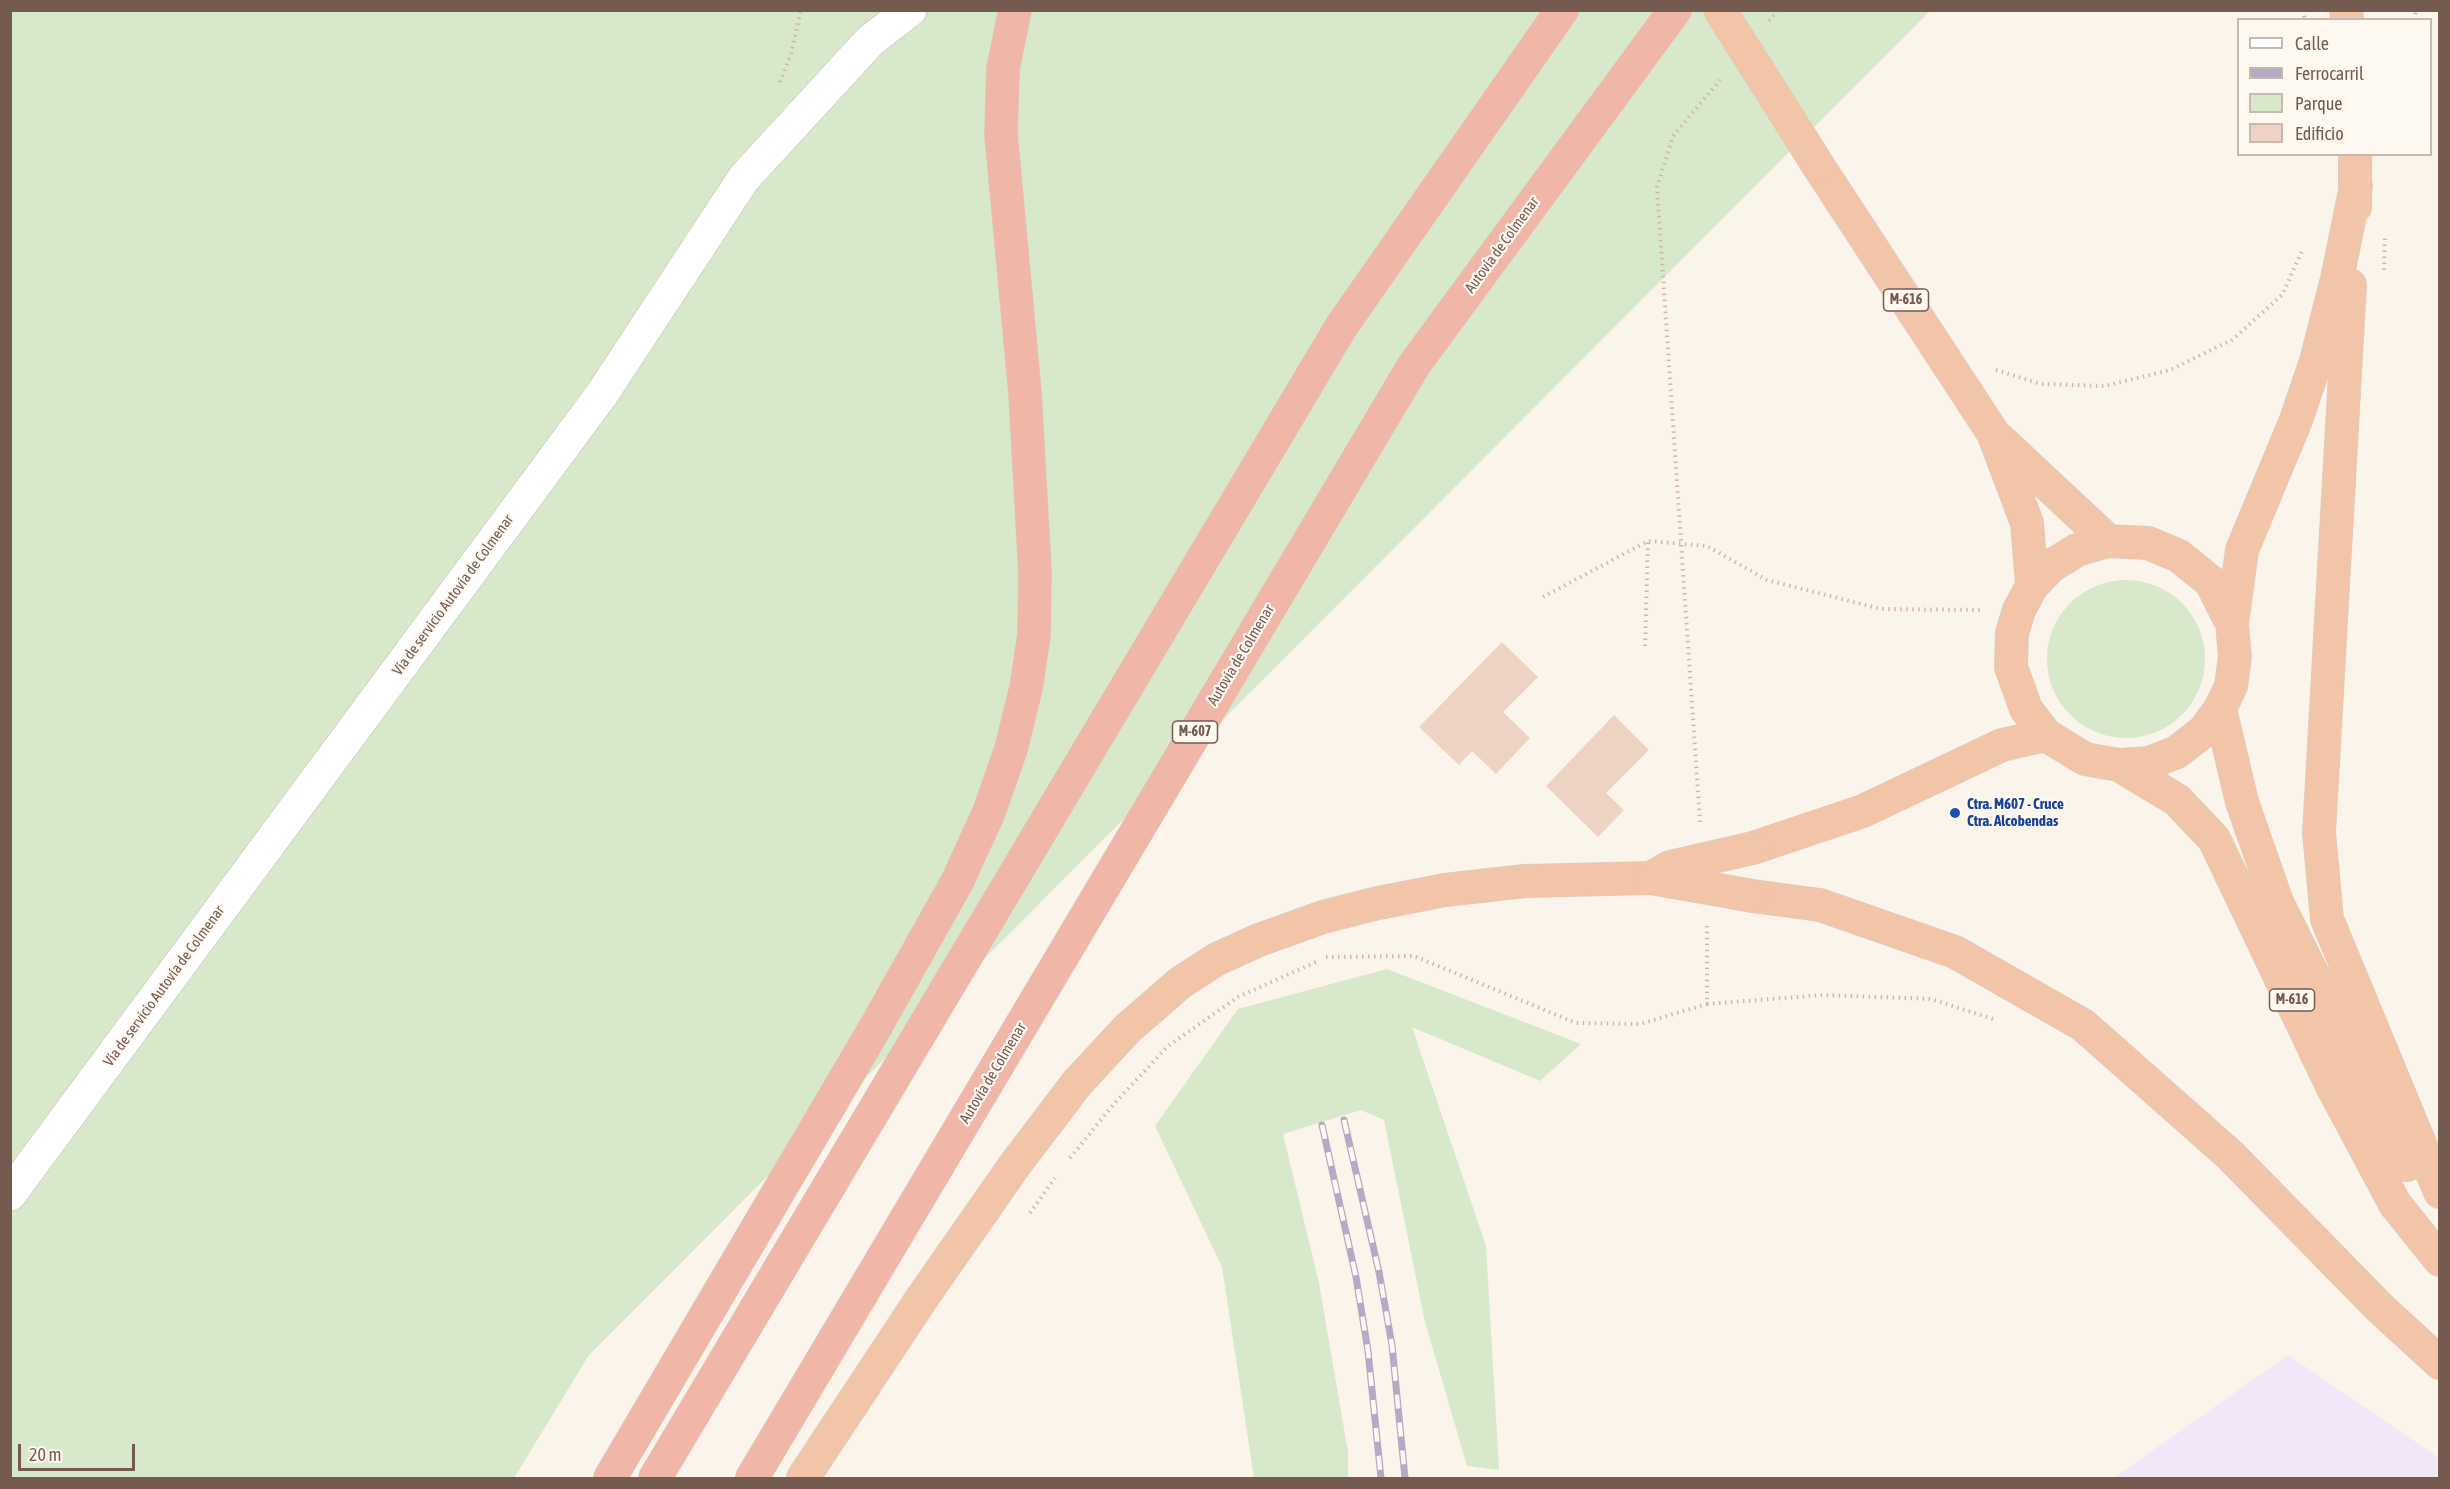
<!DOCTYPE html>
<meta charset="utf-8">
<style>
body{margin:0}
#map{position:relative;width:2450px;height:1489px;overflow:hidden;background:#fbf4eb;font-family:"Asap Condensed",sans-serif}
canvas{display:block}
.frame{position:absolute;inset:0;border:12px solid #755a4f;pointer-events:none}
.legend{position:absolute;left:2237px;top:18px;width:195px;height:138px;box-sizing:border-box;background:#fef8f1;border:2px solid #c7b9b0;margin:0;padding:8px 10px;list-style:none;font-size:18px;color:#755a4f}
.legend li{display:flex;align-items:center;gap:12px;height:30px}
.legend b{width:30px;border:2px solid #c7b9b0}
.scale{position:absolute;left:18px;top:1444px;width:117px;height:27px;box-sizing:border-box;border:3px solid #755a4f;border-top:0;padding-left:8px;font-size:18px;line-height:21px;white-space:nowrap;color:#755a4f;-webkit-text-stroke:4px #fef8f1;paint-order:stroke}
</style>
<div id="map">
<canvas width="2450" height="1489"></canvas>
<div class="frame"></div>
<ul class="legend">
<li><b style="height:8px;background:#fff"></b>Calle</li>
<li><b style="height:8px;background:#b6a9c5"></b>Ferrocarril</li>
<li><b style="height:16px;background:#d8e8ca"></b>Parque</li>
<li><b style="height:16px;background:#eed3c5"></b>Edificio</li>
</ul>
<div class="scale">20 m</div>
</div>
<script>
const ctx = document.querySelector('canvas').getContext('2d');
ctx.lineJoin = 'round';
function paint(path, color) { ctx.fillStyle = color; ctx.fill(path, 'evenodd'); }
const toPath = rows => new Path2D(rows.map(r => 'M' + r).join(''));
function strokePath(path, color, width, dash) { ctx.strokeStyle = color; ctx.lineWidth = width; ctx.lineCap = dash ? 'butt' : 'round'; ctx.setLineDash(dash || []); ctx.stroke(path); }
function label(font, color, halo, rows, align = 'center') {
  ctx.font = font + ' "Asap Condensed",sans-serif'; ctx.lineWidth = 4.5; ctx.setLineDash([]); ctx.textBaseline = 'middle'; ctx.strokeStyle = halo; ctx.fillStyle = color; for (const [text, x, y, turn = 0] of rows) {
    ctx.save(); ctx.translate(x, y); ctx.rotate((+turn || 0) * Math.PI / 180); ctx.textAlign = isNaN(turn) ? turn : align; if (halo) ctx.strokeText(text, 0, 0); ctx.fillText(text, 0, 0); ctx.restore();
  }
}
const education = toPath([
 [2288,1355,2439,1458,2439,1478,2114,1478]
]);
const green = toPath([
 [10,11,1930,11,589,1355,514,1478,11,1478],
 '2047 659a79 79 0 1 1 158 0a79 79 0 1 1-158 0Z',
 [1387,969,1581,1044,1540,1081,1412,1027,1486,1246,1499,1470,1467,1466,1425,1322,1384,1120,1361,1110,1283,1134,1319,1283,1348,1452,1348,1478,1254,1478,1222,1267,1155,1126,1238,1009]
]);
const building = toPath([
 [1502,642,1538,677,1503,712,1530,738,1496,774,1472,751,1459,765,1419,727],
 [1614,715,1649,750,1606,793,1624,810,1598,837,1546,786]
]);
const path = toPath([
 [2303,10,2305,20],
 [2414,20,2416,10],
 [1769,21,1778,10],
 [780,82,791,54,801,10],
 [2384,270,2385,238],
 [1996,370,2041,384,2105,386,2170,370,2232,340,2282,295,2303,249],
 [1543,597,1648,541,1707,546,1767,580,1881,609,1982,610],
 [1645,646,1648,542],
 [1700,822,1657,187,1673,136,1720,80],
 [1326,957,1414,956,1576,1023,1640,1024,1707,1004,1707,926],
 [1707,1004,1823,995,1931,999,1993,1019],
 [1070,1158,1113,1105,1168,1046,1238,997,1316,962],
 [1030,1213,1055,1178]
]);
const minor = toPath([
 [10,1194,602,394,744,178,870,41,910,10]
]);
const trunk = toPath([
 [2346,10,2347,20],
 [1819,167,1993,433,2027,523,2032,586],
 [2355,207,2355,154],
 [2350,285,2319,833,2327,919,2440,1192],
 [1999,439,2108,541],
 [2232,624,2211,582,2179,556,2148,543,2108,541,2077,550,2051,566,2032,586,2019,610,2012,633,2011,667,2026,709,2046,735,2085,759,2119,765,2149,763,2177,752,2204,731,2220,709,2231,686,2235,656,2232,624,2242,550,2296,420,2316,361,2337,279,2356,186],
 [2220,709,2242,802,2277,902,2407,1165],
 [2119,765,2177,800,2214,839,2332,1086,2395,1204,2440,1260],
 [1753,848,1863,811,2002,745,2046,735],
 [1753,896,1820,905,1955,952,2083,1025,2230,1155,2381,1309,2440,1363],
 [803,1478,922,1298,1014,1166,1077,1083,1128,1028,1180,983,1217,959,1259,940,1323,917,1378,903,1445,890,1525,881,1651,878]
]);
const motorway = toPath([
 [610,1478,875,1028,957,882,989,812,1011,749,1026,688,1034,635,1035,572,1025,393,1001,134,1003,69,1015,10],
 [655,1478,1341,327,1562,10],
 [752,1478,1414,365,1675,10]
]);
const rail = toPath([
 [1344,1120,1379,1272,1392,1345,1405,1478],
 [1322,1125,1356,1277,1368,1351,1381,1478]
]);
const trunkBridge = toPath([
 [1720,10,1819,167],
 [1651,878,1670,867,1753,848],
 [1651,878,1753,896]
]);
const markers = [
 [1955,813,6,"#1a4fb4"]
];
const shields = [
 [1906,300,45],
 [1195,732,45],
 [2292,1000,45]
];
const shieldNames = [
 ["M-616",1906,300],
 ["M-607",1195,732],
 ["M-616",2292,1000]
];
const streetNames = [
 ["Autovía de Colmenar",1502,245,-54],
 ["Vía de servicio Autovía de Colmenar",453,595,-54],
 ["Autovía de Colmenar",1241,655,-59],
 ["Vía de servicio Autovía de Colmenar",164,986,-54],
 ["Autovía de Colmenar",993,1073,-59]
];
const transitNames = [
 ["Ctra. M607 - Cruce",1967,804],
 ["Ctra. Alcobendas",1967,821]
];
paint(education, '#f1e7f8');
paint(green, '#d8e8ca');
paint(building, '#eed3c5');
strokePath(minor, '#cdbcb1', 34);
strokePath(trunk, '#d8d1ce', 34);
strokePath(motorway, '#d8d1ce', 34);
strokePath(path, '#d4b6a7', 4, [1.5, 4.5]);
strokePath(minor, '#fff', 33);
strokePath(trunk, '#f2c4a8', 33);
strokePath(motorway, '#f0b6a7', 33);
strokePath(rail, '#b6a9c5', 7);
strokePath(rail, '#fef8f1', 4.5, [14]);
strokePath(trunkBridge, '#d8d1ce', 34, []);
strokePath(trunkBridge, '#f2c4a8', 33);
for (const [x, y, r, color] of markers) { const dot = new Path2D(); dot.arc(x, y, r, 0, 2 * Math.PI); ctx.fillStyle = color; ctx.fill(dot); strokePath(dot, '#fef8f1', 2); }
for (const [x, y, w] of shields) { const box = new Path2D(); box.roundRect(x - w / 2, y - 11, w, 22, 4.5); ctx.fillStyle = '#fef8f1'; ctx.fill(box); strokePath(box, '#755a4f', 1.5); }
label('bold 14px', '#755a4f', null, shieldNames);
label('15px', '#755a4f', '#fef8f1', streetNames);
label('bold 15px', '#164399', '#fef8f1', transitNames, 'left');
</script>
